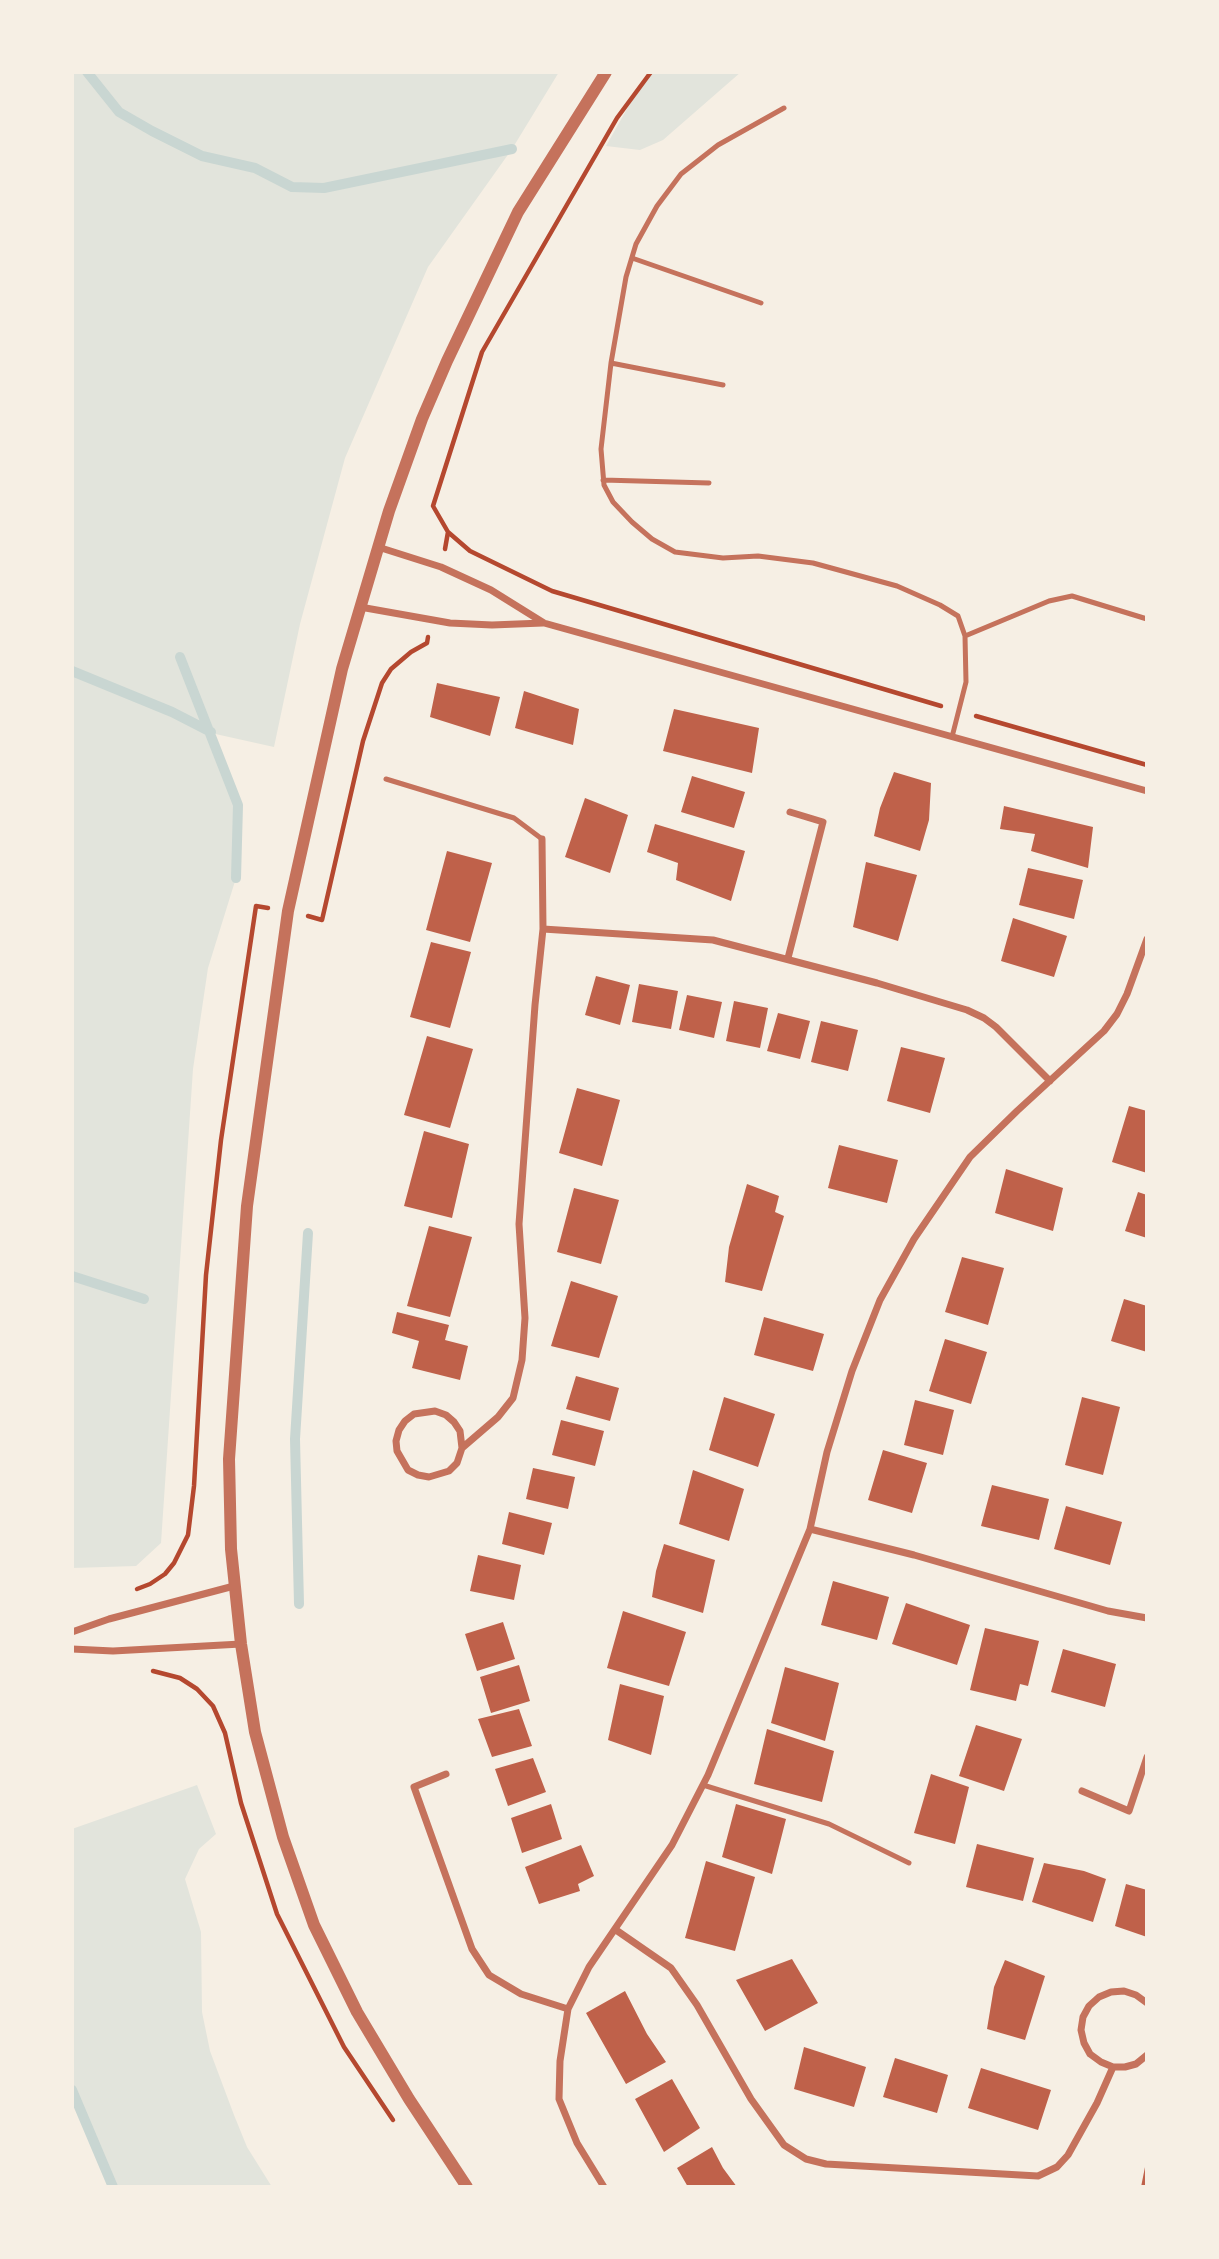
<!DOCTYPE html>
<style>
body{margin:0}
#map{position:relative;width:1219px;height:2259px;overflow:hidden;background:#f6efe4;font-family:Jost,sans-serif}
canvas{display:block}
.frame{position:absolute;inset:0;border:74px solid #f6efe4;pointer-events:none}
</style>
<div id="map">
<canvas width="1219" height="2259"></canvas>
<div class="frame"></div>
</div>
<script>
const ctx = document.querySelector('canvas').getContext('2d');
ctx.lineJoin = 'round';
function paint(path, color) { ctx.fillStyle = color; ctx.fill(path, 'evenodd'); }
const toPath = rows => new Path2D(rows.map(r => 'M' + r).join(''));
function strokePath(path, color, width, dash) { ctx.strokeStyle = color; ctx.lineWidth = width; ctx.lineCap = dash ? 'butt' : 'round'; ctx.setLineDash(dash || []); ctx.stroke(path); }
const green = toPath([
 [72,72,559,72,512,149,428,267,345,458,300,624,274,747,211,733,238,805,236,878,208,968,193,1069,161,1543,136,1566,72,1568],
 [648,72,741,72,663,140,640,150,606,146],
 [197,1785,216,1834,199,1849,185,1879,201,1932,202,2012,210,2051,234,2115,247,2147,272,2187,113,2187,72,2090,72,1829]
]);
const stream = toPath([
 [87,72,119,112,152,131,202,156,255,168,292,187,324,188,512,149],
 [180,657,238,805,236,878],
 [72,671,172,712,211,732],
 [72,1276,144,1299],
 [299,1604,295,1439,308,1233],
 [72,2090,113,2187]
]);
const building = toPath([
 [437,683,500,697,490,736,430,717],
 [524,691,579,709,573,745,515,728],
 [674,709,759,728,752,773,663,751],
 [894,772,931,783,929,820,920,851,874,836,880,808],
 [692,776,745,792,734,828,681,812],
 [585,798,628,815,610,873,565,857],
 [1004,806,1093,827,1088,868,1031,851,1035,834,1000,829],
 [655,824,745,851,731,901,676,880,678,863,647,852],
 [447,851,492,863,470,942,426,930],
 [866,862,917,875,898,941,853,927],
 [1028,868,1083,880,1074,919,1019,905],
 [1013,918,1067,936,1054,977,1001,961],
 [431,942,471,952,450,1028,410,1017],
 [596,976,630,985,620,1025,585,1015],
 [639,984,678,991,671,1029,632,1022],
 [687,995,722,1002,714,1038,679,1030],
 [734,1001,768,1008,760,1048,726,1041],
 [778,1013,810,1021,800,1059,767,1051],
 [821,1021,858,1030,848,1071,811,1062],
 [427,1036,473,1049,450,1128,404,1115],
 [901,1047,945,1058,930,1113,887,1101],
 [577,1088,620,1100,602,1166,559,1153],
 [1129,1106,1147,1111,1147,1173,1112,1162],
 [424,1131,469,1144,452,1218,404,1206],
 [839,1145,898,1160,887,1203,828,1188],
 [1006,1169,1063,1188,1053,1231,995,1213],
 [747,1184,779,1196,775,1212,784,1216,762,1291,725,1282,729,1247],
 [574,1188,619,1200,601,1264,557,1252],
 [1138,1192,1147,1195,1147,1238,1125,1231],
 [429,1226,472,1237,450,1317,407,1306],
 [962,1257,1004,1268,988,1325,945,1312],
 [571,1281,618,1296,599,1358,551,1346],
 [1124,1299,1147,1306,1147,1352,1111,1341],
 [397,1312,449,1325,445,1340,468,1346,460,1380,412,1368,419,1341,392,1333],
 [764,1317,824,1334,813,1371,754,1355],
 [945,1339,987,1352,971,1404,929,1391],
 [576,1376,619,1388,610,1421,566,1409],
 [724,1397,775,1414,758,1467,709,1450],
 [1082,1397,1120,1407,1103,1475,1065,1465],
 [915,1400,954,1410,943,1455,904,1445],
 [561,1420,604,1431,595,1466,552,1455],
 [883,1450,927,1463,912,1513,868,1500],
 [533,1468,575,1477,568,1509,526,1499],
 [693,1470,744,1489,729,1541,679,1524],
 [992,1485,1049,1499,1039,1540,981,1526],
 [1066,1506,1122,1522,1110,1565,1054,1549],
 [509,1512,552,1523,544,1555,502,1544],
 [664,1544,715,1560,703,1613,652,1597,656,1571],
 [478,1555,521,1565,514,1600,470,1591],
 [833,1581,889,1597,877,1640,821,1625],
 [906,1603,970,1625,957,1665,892,1644],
 [623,1611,686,1632,669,1686,607,1668],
 [503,1622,515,1659,477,1671,465,1634],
 [985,1628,1039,1641,1028,1686,1020,1684,1016,1701,970,1690],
 [1063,1649,1116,1664,1105,1707,1051,1692],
 [519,1665,530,1701,491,1713,480,1677],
 [785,1667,839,1683,825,1741,771,1723],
 [620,1684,664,1696,651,1755,608,1740],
 [519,1709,532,1746,492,1757,478,1719],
 [976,1725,1022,1739,1004,1791,959,1776],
 [767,1729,834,1751,822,1802,754,1784],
 [533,1758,546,1792,508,1806,495,1769],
 [931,1774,969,1787,955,1844,914,1833],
 [551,1804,562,1839,522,1853,511,1818],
 [736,1804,786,1819,772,1874,722,1857],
 [977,1844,1034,1858,1023,1901,966,1887],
 [581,1845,594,1876,578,1884,580,1891,539,1904,525,1867],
 [706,1861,755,1877,735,1951,685,1938],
 [1044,1863,1084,1871,1106,1879,1093,1922,1032,1902],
 [1126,1884,1147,1890,1147,1937,1115,1926],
 [792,1959,818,2003,765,2031,736,1980],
 [1005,1960,1045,1976,1025,2040,987,2029,994,1987],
 [625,1991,647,2034,666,2062,626,2084,586,2013],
 [804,2047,866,2067,854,2107,794,2089],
 [895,2058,948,2075,937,2113,883,2097],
 [981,2068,1051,2090,1038,2130,968,2108],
 [672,2079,700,2128,664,2152,635,2099],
 [712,2147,723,2168,737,2187,688,2187,677,2168],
 [1146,2162,1147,2187,1141,2187]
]);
const path = toPath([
 [448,532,433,506,482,352,617,118,651,72],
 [445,549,448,532,470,551,552,591,941,706],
 [976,716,1147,765],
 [308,916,322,920,363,741,382,683,391,669,411,652,427,643,428,637],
 [137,1589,150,1584,165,1574,174,1563,188,1535,194,1486,206,1275,221,1140,256,906,268,908],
 [153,1671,180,1678,197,1689,213,1706,225,1733,241,1803,277,1914,344,2047,393,2120]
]);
const service = toPath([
 [784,108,718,145,681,174,657,206,636,244,626,277,611,363,601,449,604,485,613,502,632,522,652,539,675,552,723,558,758,556,813,563,897,586,940,605,958,616,965,636,966,682,952,737],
 [632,258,761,303],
 [611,363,723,385],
 [603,480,709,483],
 [965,636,1049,601,1072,596,1147,619],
 [386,779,514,818,542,839],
 [703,1785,829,1824,909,1863]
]);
const minor = toPath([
 [378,547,441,567,491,590,544,623,1147,791],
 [360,607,450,623,492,625,543,623],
 [543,929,713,940,877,983,967,1010,984,1018,996,1027,1050,1081],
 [788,958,823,822,790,812],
 [462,1448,457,1463,449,1471,429,1477,418,1475,408,1470,397,1451,396,1441,399,1430,405,1421,414,1414,435,1411,446,1415,454,1422,460,1431,462,1448,498,1417,513,1398,522,1360,525,1318,519,1224,535,1005,543,929,542,839],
 [810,1529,914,1555,1108,1611,1147,1618],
 [72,1632,109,1619,234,1586],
 [72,1649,113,1651,241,1644],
 [446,1774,414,1787,472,1949,489,1975,521,1994,568,2009],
 [1082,1791,1129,1811,1147,1757],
 [616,1930,671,1968,697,2005,751,2099,784,2145,806,2159,826,2164,1038,2176,1057,2167,1068,2155,1097,2103,1113,2067],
 [1147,2003,1136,1995,1124,1991,1111,1992,1099,1997,1089,2006,1083,2017,1081,2030,1084,2043,1090,2054,1101,2062,1113,2067,1125,2067,1136,2064,1147,2055],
 [604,2187,577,2143,559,2099,560,2061,568,2009,589,1967,672,1845,708,1775,810,1529,827,1452,852,1371,880,1300,914,1239,970,1157,1017,1111,1104,1031,1117,1014,1127,994,1147,939]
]);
const tertiary = toPath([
 [467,2187,409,2099,357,2012,314,1925,283,1837,255,1732,241,1644,231,1549,229,1459,247,1206,288,911,342,669,389,511,422,419,447,361,518,212,606,72]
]);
paint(green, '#e2e4dc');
strokePath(stream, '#c9d6d2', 10);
paint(building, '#bf614a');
strokePath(path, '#b5482f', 4.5);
strokePath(service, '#c5725c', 5);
strokePath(minor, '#c5725c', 7);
strokePath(tertiary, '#c5725c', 12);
</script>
